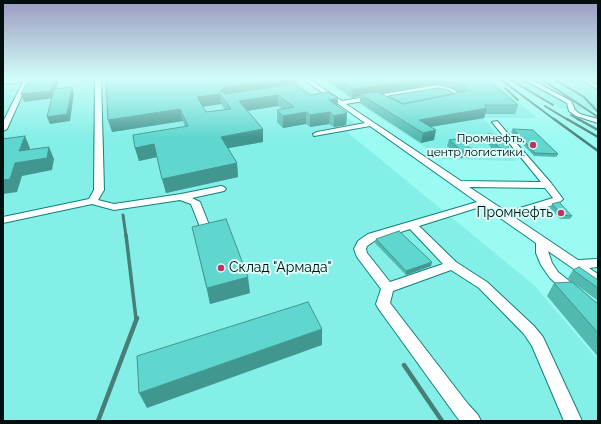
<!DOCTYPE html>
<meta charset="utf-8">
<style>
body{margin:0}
#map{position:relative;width:601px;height:424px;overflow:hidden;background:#9bfbf2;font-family:Raleway,sans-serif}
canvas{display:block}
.frame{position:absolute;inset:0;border:4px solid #00100e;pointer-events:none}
</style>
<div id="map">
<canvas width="601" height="424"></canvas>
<div class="frame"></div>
</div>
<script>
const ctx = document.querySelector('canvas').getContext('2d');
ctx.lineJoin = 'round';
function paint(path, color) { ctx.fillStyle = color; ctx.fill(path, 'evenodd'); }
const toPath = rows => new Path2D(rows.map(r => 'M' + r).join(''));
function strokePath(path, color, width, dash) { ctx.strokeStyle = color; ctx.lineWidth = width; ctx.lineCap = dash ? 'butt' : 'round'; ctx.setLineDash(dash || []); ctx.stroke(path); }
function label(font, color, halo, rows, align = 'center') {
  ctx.font = font + ' Raleway,sans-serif'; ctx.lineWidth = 4; ctx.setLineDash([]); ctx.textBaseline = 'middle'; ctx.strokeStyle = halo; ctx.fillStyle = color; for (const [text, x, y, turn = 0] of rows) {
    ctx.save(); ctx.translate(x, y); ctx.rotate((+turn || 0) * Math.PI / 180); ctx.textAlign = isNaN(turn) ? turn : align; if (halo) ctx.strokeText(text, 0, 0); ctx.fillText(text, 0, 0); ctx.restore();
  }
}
const built = toPath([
 [3,79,298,79,295,81,362,128,347,132,534,285,598,360,598,421,3,421],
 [327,79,492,79,537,118,484,118,517,161,443,159,343,94,325,82,329,81],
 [511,79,574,79,597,92,598,94,598,110,562,109]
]);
const minor = toPath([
 [22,79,44,79,28,82,7,129,3,131,3,122,23,82,3,84,3,80,22,79],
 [95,79,101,79,104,190,98,200,114,204,181,194,221,186,224,187,226,189,224,191,192,198,200,202,213,235,212,237,204,237,191,204,180,200,114,210,92,204,3,223,3,217,89,199,94,190,95,79],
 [303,79,309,79,342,101,437,85,453,89,463,97,463,99,454,101,454,99,457,98,449,91,437,89,346,104,461,181,541,182,492,122,497,121,551,183,563,199,561,201,557,204,514,217,578,260,598,259,598,267,589,268,598,274,598,285,594,283,548,251,552,263,558,272,578,288,579,291,578,294,573,296,568,294,550,278,541,265,536,253,536,243,483,206,419,226,456,262,487,282,534,326,543,337,582,421,564,421,532,346,524,334,479,288,451,270,393,291,390,303,468,404,478,415,481,421,460,421,456,416,378,308,376,304,381,289,357,257,354,249,358,241,368,234,477,202,370,126,314,136,313,134,317,132,365,123,303,79],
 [469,187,545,188,553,198,507,212,469,187],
 [410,229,443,264,390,282,367,253,366,249,367,246,376,240,410,229],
 [523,79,530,79,571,101,575,110,580,114,598,119,598,123,576,116,569,111,567,103,523,79],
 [580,79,587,79,598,86,598,90,580,79]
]);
const railFar4 = toPath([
 [500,79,555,120],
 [509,79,553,105],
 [541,79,598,117],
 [554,79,584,97,598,112],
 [505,88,518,100],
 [545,106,568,120],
 [571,115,579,120]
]);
const railFar3 = toPath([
 [554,119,598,151],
 [567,119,598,137],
 [578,119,598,130]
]);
const railFar2 = toPath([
 [123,215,126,236]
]);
const railFar1 = toPath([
 [126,235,136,319]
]);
const rail = toPath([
 [404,365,442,421],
 [98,421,137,318]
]);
const wall = toPath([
 [203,79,297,79,297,86,310,95,338,98,337,107,347,113,346,125,334,127,329,124,310,127,306,124,283,128,277,122,277,110,282,109,278,106,247,111,263,142,228,148,237,163,238,177,166,193,157,157,139,161,135,148,185,127,183,121,112,132,197,81],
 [221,104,225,110,206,112,203,107],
 [325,79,487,79,518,105,515,114,485,114,484,118,431,127,434,140,421,143,360,103,360,96,352,98],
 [437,84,454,88,460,93,454,94,388,96,388,97,380,93],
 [513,129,558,154,556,157,534,156,511,132],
 [488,134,510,149,507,155,497,155,486,141],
 [449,140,473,150,471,157,461,158,447,146],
 [552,204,572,216,570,219,560,219,550,208],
 [192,227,250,293,210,304],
 [376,239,431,266,406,275,375,243],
 [573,270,598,280,598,301,574,283,598,304,598,357,547,296,554,283,572,282,568,278]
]);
const shadedWall = toPath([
 [55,79,59,79,54,98,24,102,21,94],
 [283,79,297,79,297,87,221,95,220,91,224,87],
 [417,79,438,79,437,84,363,96,360,94,360,96,352,98,353,89],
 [72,87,74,93,70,121,50,124,47,117],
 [220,94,221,104,199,107,197,97],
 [278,95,278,106,240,112,239,101],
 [338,98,337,109,329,100],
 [487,108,484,118,417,129,419,120],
 [180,109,183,121,112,132,108,120],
 [306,112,306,124,283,128,283,116],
 [330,112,329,124,310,127,310,115],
 [347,113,346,125,334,127,334,116],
 [263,129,263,142,223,149,221,137],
 [436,130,434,140,421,143,423,133],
 [25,136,30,148,26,161,49,147,54,159,52,170,22,176,17,192,3,194,3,180,15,163],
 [154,144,157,157,139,161,135,148],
 [473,150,471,157,461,158,462,151],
 [237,163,238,177,166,193,162,179],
 [432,262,431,266,406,275,406,271],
 [248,277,250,293,210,304,207,288],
 [322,329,322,345,147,408,139,393]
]);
const building = toPath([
 [29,79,55,79,51,91,21,94,29,79],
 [106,79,186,79,188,81,197,81,200,79,283,79,224,87,220,91,225,94,294,84,310,95,327,92,338,98,329,100,347,113,334,116,330,112,310,115,306,112,283,116,277,110,294,107,278,95,239,101,263,129,221,137,237,163,162,179,154,144,135,148,133,135,188,126,180,109,108,120,106,79],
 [220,94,231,109,206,112,197,97,220,94],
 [337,79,417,79,353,89,337,79],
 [453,79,487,79,518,105,484,105,487,108,419,120,436,130,423,133,360,94,377,92,403,104,466,91,466,87,456,80,453,79],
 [72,87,67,114,47,117,54,89,72,87],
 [438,88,449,90,454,94,403,104,388,96,438,88],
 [513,129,533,130,558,154,535,153,513,129],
 [488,134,499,135,510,149,499,148,488,134],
 [25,136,19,151,49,147,47,158,15,163,10,179,3,180,3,139,25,136],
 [458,139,473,150,462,151,449,140,458,139],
 [559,202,572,216,562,215,552,204,559,202],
 [226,219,248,277,207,288,192,227,226,219],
 [399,231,432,262,406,271,376,239,399,231],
 [579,267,598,280,598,288,573,270,579,267],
 [572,282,598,304,598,333,554,283,572,282],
 [308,302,322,329,139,393,137,356,308,302]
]);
const markers = [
 [533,145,4,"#c1335c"],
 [561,213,4,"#c1335c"],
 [221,268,4,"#c1335c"]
];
const farPoinames = [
 ["Промнефть,",525,138],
 ["центр логистики.",525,152]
];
const poiNames = [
 ["Промнефть",553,213],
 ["Склад \"Армада\"",229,268,"left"]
];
paint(built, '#84efe7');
strokePath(minor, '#0e827b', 2);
paint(minor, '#fff');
strokePath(railFar4, '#487e78', 2);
strokePath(railFar3, '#487e78', 2.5);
strokePath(railFar2, '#487e78', 3);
strokePath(railFar1, '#487e78', 3.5);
strokePath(rail, '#487e78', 4.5);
paint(wall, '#52b9b1');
paint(shadedWall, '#429690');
paint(building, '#5fd7ce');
strokePath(building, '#429690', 1);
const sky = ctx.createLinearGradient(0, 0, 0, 138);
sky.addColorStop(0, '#9b9ac0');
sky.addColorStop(0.57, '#d2fdf9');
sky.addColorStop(1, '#d2fdf900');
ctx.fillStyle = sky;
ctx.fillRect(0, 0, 601, 138);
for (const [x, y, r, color] of markers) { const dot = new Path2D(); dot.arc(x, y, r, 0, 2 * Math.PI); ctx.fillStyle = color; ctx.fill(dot); strokePath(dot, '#d9fdf9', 1.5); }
label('12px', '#00100e', '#d9fdf9', farPoinames, 'right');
label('14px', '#00100e', '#d9fdf9', poiNames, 'right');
</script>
